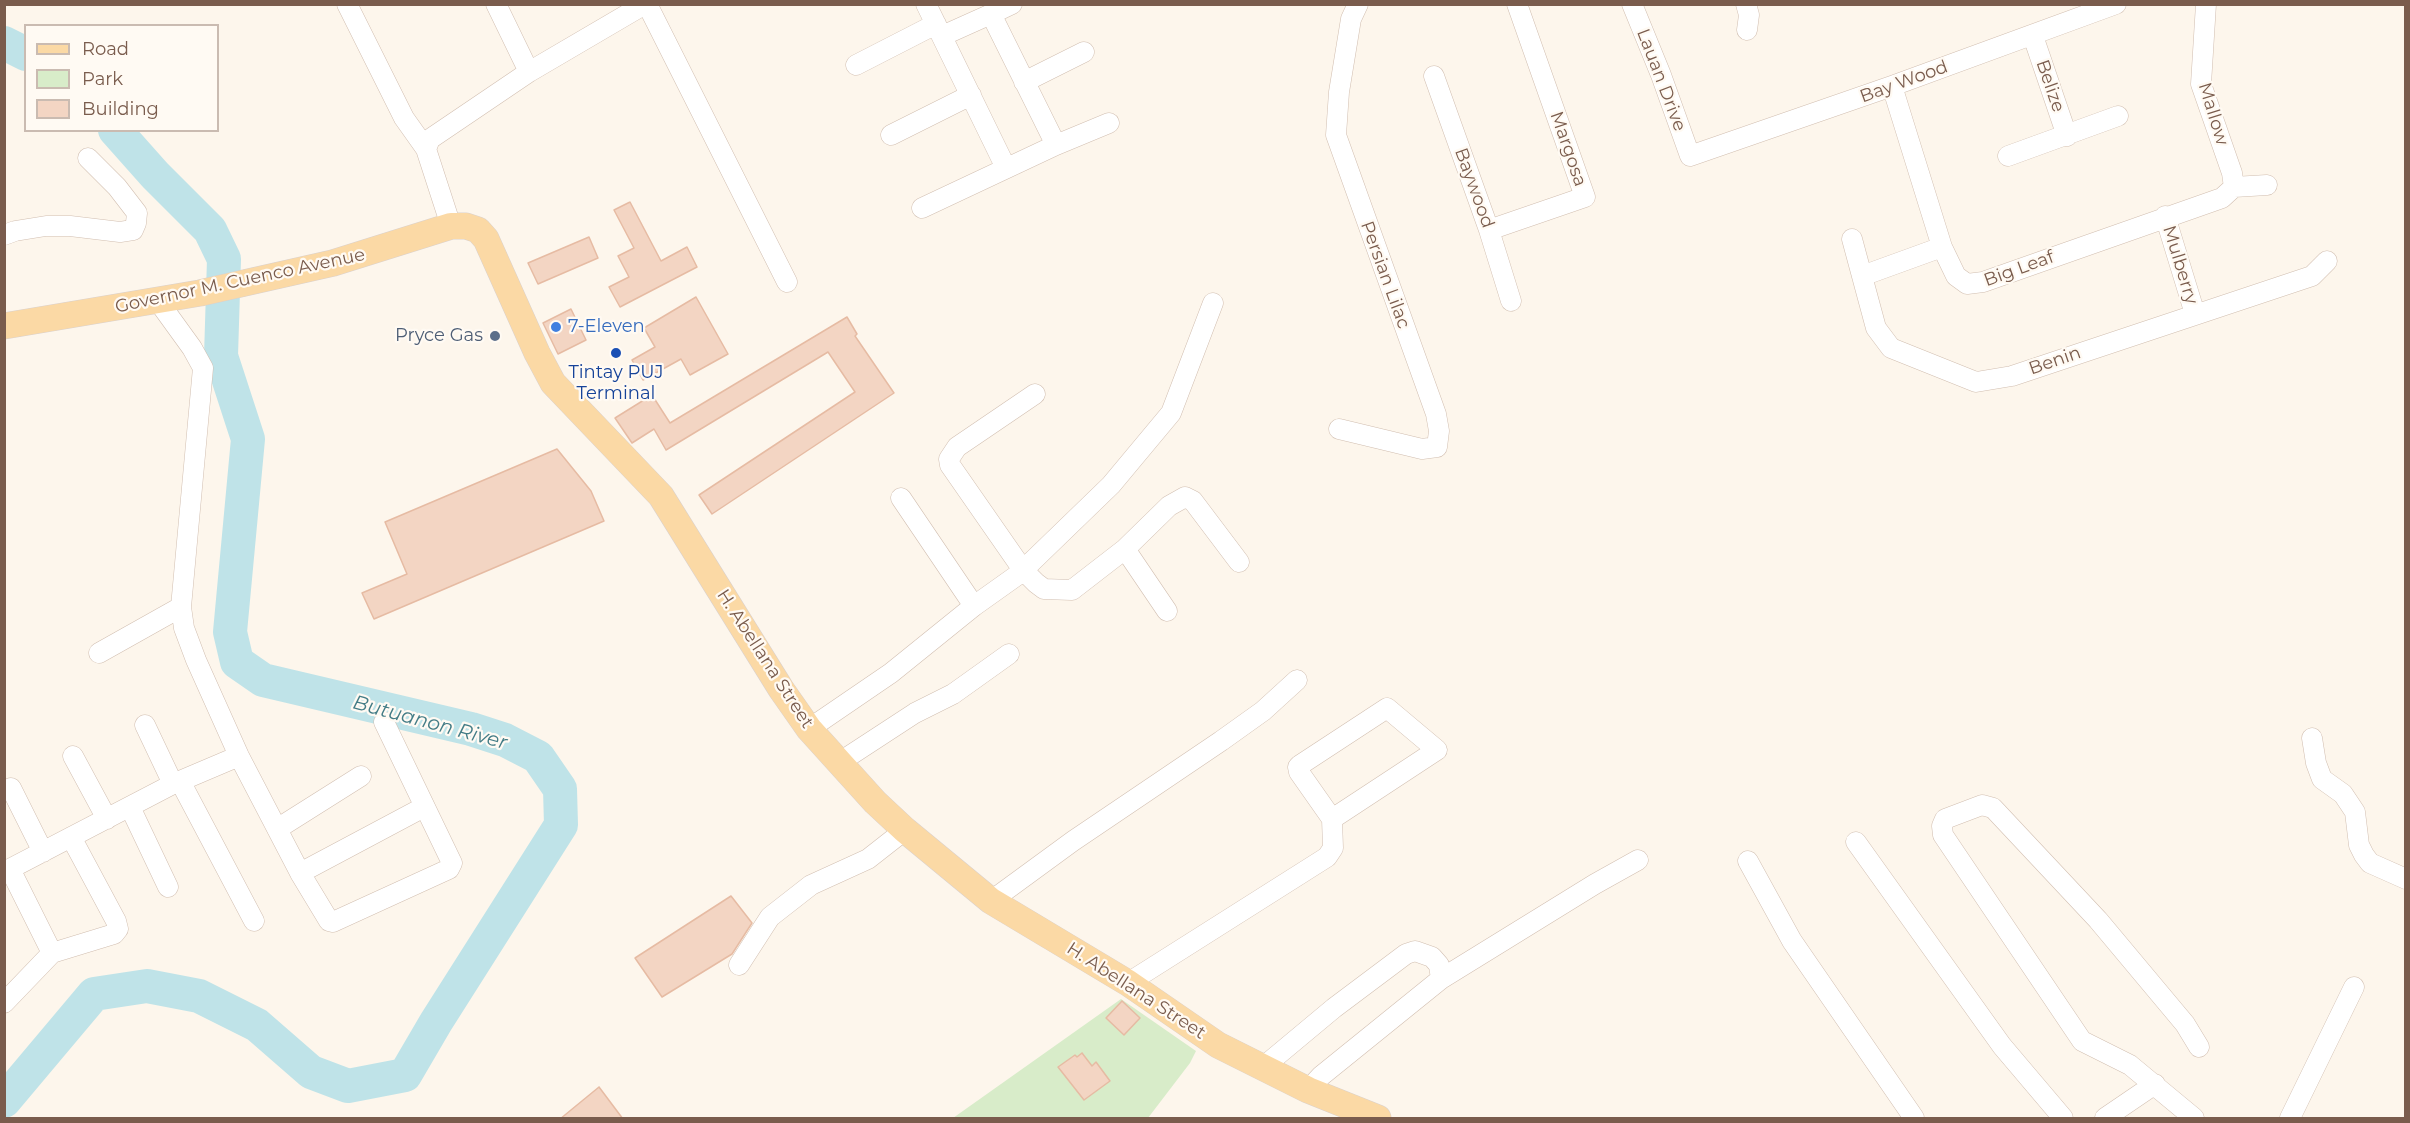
<!DOCTYPE html>
<style>
body{margin:0}
#map{position:relative;width:2410px;height:1123px;overflow:hidden;background:#fdf6ec;font-family:Montserrat,sans-serif}
canvas{display:block}
.frame{position:absolute;inset:0;border:6px solid #7a5c4d;pointer-events:none}
.legend{position:absolute;left:24px;top:24px;width:195px;height:108px;box-sizing:border-box;background:#fffaf3;border:2px solid #cabbb1;margin:0;padding:8px 10px;list-style:none;font-size:18px;color:#7a5c4d}
.legend li{display:flex;align-items:center;gap:12px;height:30px}
.legend b{width:30px;border:2px solid #cabbb1}
</style>
<div id="map">
<canvas width="2410" height="1123"></canvas>
<div class="frame"></div>
<ul class="legend">
<li><b style="height:8px;background:#fbd9a5"></b>Road</li>
<li><b style="height:16px;background:#d8ecc9"></b>Park</li>
<li><b style="height:16px;background:#f3d5c3"></b>Building</li>
</ul>
</div>
<script>
const ctx = document.querySelector('canvas').getContext('2d');
ctx.lineJoin = 'round';
function paint(path, color) { ctx.fillStyle = color; ctx.fill(path, 'evenodd'); }
const toPath = rows => new Path2D(rows.map(r => 'M' + r).join(''));
function strokePath(path, color, width, dash) { ctx.strokeStyle = color; ctx.lineWidth = width; ctx.lineCap = dash ? 'butt' : 'round'; ctx.setLineDash(dash || []); ctx.stroke(path); }
function label(font, color, halo, rows, align = 'center') {
  ctx.font = font + ' Montserrat,sans-serif'; ctx.lineWidth = 4.5; ctx.setLineDash([]); ctx.textBaseline = 'middle'; ctx.strokeStyle = halo; ctx.fillStyle = color; for (const [text, x, y, turn = 0] of rows) {
    ctx.save(); ctx.translate(x, y); ctx.rotate((+turn || 0) * Math.PI / 180); ctx.textAlign = isNaN(turn) ? turn : align; if (halo) ctx.strokeText(text, 0, 0); ctx.fillText(text, 0, 0); ctx.restore();
  }
}
const green = toPath([
 [1121,999,1196,1051,1190,1063,1148,1118,953,1118]
]);
const river = toPath([
 [4,43,26,54],
 [4,1101,94,994,147,986,199,996,257,1025,311,1072,348,1086,405,1075,436,1022,561,825,560,789,538,757,505,740,471,729,263,680,237,662,230,632,248,439,221,356,224,259,210,230,155,175,115,130]
]);
const building = toPath([
 [630,202,661,261,687,247,697,267,620,307,609,287,629,277,618,256,634,248,614,210,630,202],
 [589,237,598,258,538,284,528,263,589,237],
 [696,297,728,354,690,375,681,359,643,380,632,360,655,347,644,328,696,297],
 [571,309,586,340,558,354,543,323,571,309],
 [847,317,857,334,855,336,894,393,712,514,699,495,855,392,828,352,666,450,654,429,632,443,615,418,652,395,670,423,847,317],
 [557,449,591,491,604,521,374,619,362,593,407,574,385,522,557,449],
 [731,896,752,923,732,954,662,997,635,958,731,896],
 [1122,1001,1140,1018,1124,1035,1106,1018,1122,1001],
 [1082,1053,1092,1066,1096,1062,1110,1081,1084,1100,1058,1067,1075,1055,1077,1057,1082,1053],
 [599,1087,623,1119,560,1119,599,1087]
]);
const minor = toPath([
 [347,4,404,118,426,149,451,226],
 [496,4,529,72],
 [647,4,787,282],
 [926,4,1006,168],
 [1012,4,991,14,1056,145],
 [1632,4,1661,75,1690,156,1892,86,2116,4],
 [1746,4,1749,15,1747,30],
 [2206,4,2201,84,2232,173,2234,187],
 [942,36,991,14],
 [2033,36,2067,136],
 [856,65,936,24],
 [1434,76,1489,230,1511,301],
 [1024,82,1084,52],
 [1892,86,1942,247,1956,276,1967,284,1983,282,2222,198,2234,187],
 [891,135,971,95],
 [426,149,430,139,529,72,645,4],
 [2008,156,2118,116],
 [2234,187,2267,185],
 [922,208,1056,145,1109,123],
 [2165,216,2195,314],
 [1489,230,1585,197,1517,4],
 [4,235,15,231,46,226,70,226,120,232,133,230,136,223,137,213,117,187,88,158],
 [1852,239,1876,328,1891,348,1976,382,2012,376,2312,276,2327,261],
 [1862,276,1942,247],
 [158,301,192,348,203,368,181,607,184,628,196,660,239,756,300,873,329,921,333,922,449,869,452,863,384,722],
 [1035,394,957,447,949,459,950,465,1023,570,1036,583,1044,589,1072,590,1125,549,1169,506,1185,497,1193,501,1239,562],
 [1339,429,1422,449,1437,447,1439,431,1436,414,1336,135,1339,92,1351,19,1358,4],
 [901,498,974,606],
 [1125,549,1167,611],
 [99,653,181,607],
 [145,725,173,784],
 [809,729,891,673,974,606,1019,574,1111,485,1171,413,1213,303],
 [2312,738,2316,763,2322,779,2343,794,2355,812,2359,845,2364,855,2370,863,2406,879],
 [73,756,107,819],
 [840,762,915,713,953,694,1009,654],
 [180,781,254,921],
 [11,788,43,852],
 [130,807,168,887],
 [277,829,361,776],
 [1856,842,2002,1046,2063,1118],
 [1748,861,1792,941,1914,1118],
 [10,869,52,953],
 [4,872,173,784,239,756],
 [300,873,424,807],
 [991,901,1073,841,1221,741,1263,711,1297,680],
 [739,965,770,917,811,885,868,859,905,830],
 [1128,983,1327,857,1333,848,1332,819,1299,772,1298,767,1300,765,1387,708,1437,750,1332,819],
 [4,1003,52,953,114,934,118,929,116,921,71,837],
 [1262,1068,1334,1008,1406,954,1415,951,1432,957,1439,965,1441,979],
 [1308,1090,1321,1076,1441,979,1595,884,1638,860],
 [2105,1118,2155,1084],
 [2194,1118,2130,1065,2082,1041,1943,835,1942,826,1945,819,1982,805,1993,808,2098,920,2185,1024,2199,1047],
 [2290,1118,2354,987]
]);
const major = toPath([
 [4,326,200,293,333,263,451,226,466,226,478,230,486,239,537,353,553,383,661,496,781,689,809,729,875,802,905,830,991,901,1128,983,1218,1045,1308,1090,1378,1118]
]);
const markers = [
 [556,327,6,"#3f7fe0"],
 [495,336,6,"#5c6f8a"],
 [616,353,6,"#1a4fb4"]
];
const streetNames = [
 ["Lauan Drive",1661,80,69],
 ["Bay Wood",1904,82,-20],
 ["Belize",2050,86,71],
 ["Mallow",2213,114,73],
 ["Margosa",1568,149,71],
 ["Baywood",1474,188,70],
 ["Mulberry",2180,265,73],
 ["Big Leaf",2019,269,-20],
 ["Persian Lilac",1385,275,70],
 ["Governor M. Cuenco Avenue",240,281,-12],
 ["Benin",2055,361,-19],
 ["H. Abellana Street",765,659,57],
 ["H. Abellana Street",1136,991,33]
];
const shopNames = [
 ["7-Eleven",568,327]
];
const serviceNames = [
 ["Pryce Gas",483,336]
];
const transitNames = [
 ["Tintay PUJ",616,373],
 ["Terminal",616,394]
];
const waterNames = [
 ["Butuanon River",430,723,15]
];
paint(green, '#d8ecc9');
strokePath(river, '#bfe3e8', 34);
paint(building, '#f3d5c3');
strokePath(building, '#e6bba3', 1.5);
strokePath(minor, '#d1beb0', 21);
strokePath(major, '#dad1cd', 27);
strokePath(minor, '#fff', 20);
strokePath(major, '#fbd9a5', 26);
for (const [x, y, r, color] of markers) { const dot = new Path2D(); dot.arc(x, y, r, 0, 2 * Math.PI); ctx.fillStyle = color; ctx.fill(dot); strokePath(dot, '#fffaf3', 2); }
label('18px', '#7a5c4d', '#fffaf3', streetNames);
label('18px', '#366cbe', '#fffaf3', shopNames, 'left');
label('18px', '#4e5e75', '#fffaf3', serviceNames, 'right');
label('18px', '#164399', '#fffaf3', transitNames);
label('italic 20px', '#437c86', '#fffaf3', waterNames);
</script>
